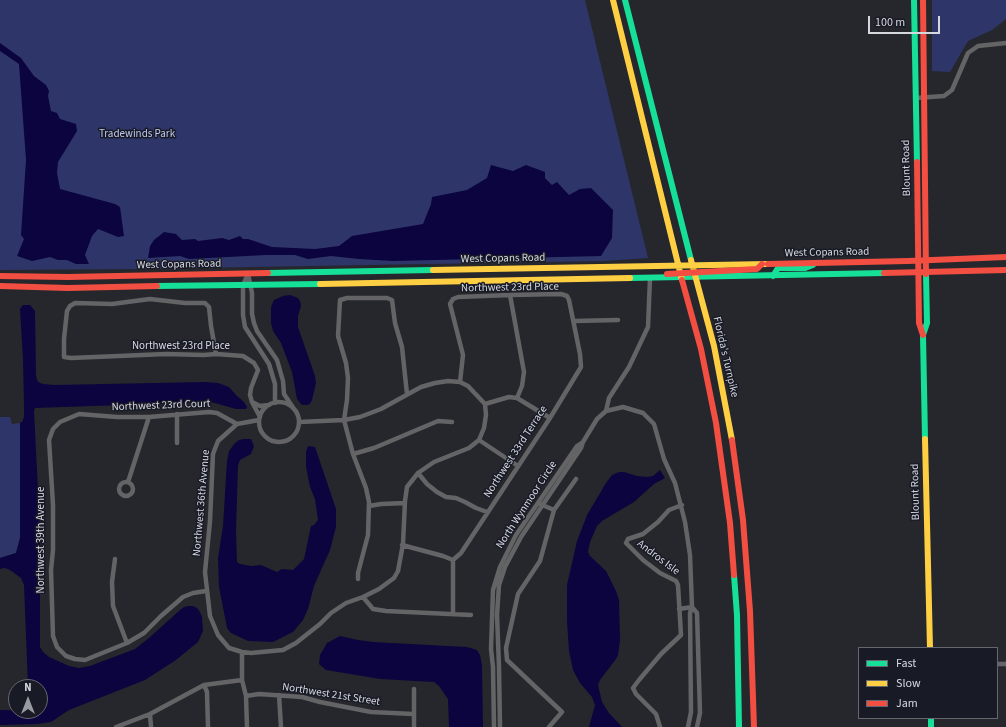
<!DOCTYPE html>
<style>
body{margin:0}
#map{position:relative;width:1006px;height:727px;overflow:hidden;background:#26272c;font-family:"Source Sans 3",sans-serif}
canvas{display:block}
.legend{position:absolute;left:858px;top:647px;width:140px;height:72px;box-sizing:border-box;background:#181b26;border:1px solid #646770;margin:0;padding:5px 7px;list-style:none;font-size:12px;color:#d6d8e0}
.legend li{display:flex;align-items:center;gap:8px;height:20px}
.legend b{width:20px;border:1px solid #646770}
.north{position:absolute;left:8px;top:679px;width:40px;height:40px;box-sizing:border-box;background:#181b26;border:1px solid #646770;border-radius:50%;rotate:0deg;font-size:11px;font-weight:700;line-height:16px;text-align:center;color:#d6d8e0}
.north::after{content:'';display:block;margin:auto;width:14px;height:18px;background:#989aa1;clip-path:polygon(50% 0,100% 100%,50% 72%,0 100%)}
.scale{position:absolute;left:868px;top:16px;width:72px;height:18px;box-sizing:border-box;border:2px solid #d6d8e0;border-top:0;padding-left:5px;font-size:12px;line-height:14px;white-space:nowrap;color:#d6d8e0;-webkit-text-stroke:3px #181b26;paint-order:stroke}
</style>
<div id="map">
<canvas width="1006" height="727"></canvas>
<ul class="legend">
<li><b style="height:5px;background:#16e098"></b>Fast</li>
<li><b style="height:5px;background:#ffcf43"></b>Slow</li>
<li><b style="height:5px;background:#f24e42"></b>Jam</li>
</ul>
<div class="north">N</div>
<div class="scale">100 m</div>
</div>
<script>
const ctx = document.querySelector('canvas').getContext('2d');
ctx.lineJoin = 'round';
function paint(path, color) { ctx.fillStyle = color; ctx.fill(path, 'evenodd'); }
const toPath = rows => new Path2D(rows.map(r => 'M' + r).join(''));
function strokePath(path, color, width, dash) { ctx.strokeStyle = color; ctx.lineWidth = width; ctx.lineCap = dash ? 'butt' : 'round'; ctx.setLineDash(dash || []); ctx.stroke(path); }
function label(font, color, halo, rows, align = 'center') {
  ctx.font = font + ' "Source Sans 3",sans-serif'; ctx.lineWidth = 3; ctx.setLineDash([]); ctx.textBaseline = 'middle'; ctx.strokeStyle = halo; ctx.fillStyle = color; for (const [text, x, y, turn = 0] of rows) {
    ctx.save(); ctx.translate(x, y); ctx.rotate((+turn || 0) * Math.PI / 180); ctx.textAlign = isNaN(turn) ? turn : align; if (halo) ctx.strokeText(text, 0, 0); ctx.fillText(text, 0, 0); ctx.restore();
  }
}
const green = toPath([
 [0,0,585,0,648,258,604,261,134,269,0,270],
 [932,0,1006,0,1006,19,992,30,968,41,950,72,932,71],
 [0,417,10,417,12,424,20,423,21,464,20,538,16,553,0,558]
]);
const water = toPath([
 [0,43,21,58,34,76,46,85,49,91,48,96,51,111,57,113,60,119,76,124,77,131,58,162,57,173,60,189,115,204,120,207,124,236,118,237,98,229,92,236,85,255,89,264,76,264,67,260,58,260,50,257,32,261,17,256,24,239,21,235,26,160,19,64,0,51],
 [491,165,513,171,526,165,545,172,545,178,552,185,557,182,569,195,580,189,591,188,613,210,612,238,601,256,393,261,359,259,331,256,308,259,295,255,266,255,189,259,180,256,148,258,150,246,154,240,164,232,176,234,182,240,195,239,198,241,222,238,229,240,240,236,243,239,248,239,272,247,315,249,339,246,352,236,423,224,431,204,432,197,467,190,487,178],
 [290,295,298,298,300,301,301,306,298,316,298,327,315,376,316,383,312,400,310,404,307,405,302,405,297,399,292,372,281,343,273,331,271,323,271,308,272,304,274,300,283,296],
 [23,305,30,305,35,311,36,376,38,382,43,384,55,385,205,382,218,383,229,387,236,395,244,402,247,407,246,409,236,409,211,402,35,408,34,411,40,530,40,647,43,652,49,657,69,666,79,668,90,666,135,649,149,638,180,610,184,607,189,606,193,606,197,608,200,612,202,617,203,631,198,642,176,660,145,680,69,710,51,722,37,724,0,725,0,710,40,711,40,687,28,687,24,585,21,578,10,570,5,568,0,569,0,558,16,553,20,538,20,423,22,422,24,417,24,406,23,360,20,309],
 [244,439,251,439,254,446,251,454,240,460,238,465,236,531,237,562,240,564,251,566,261,565,277,572,282,569,293,570,304,559,311,526,314,525,318,520,315,499,310,487,306,467,306,452,308,446,315,447,336,509,336,527,330,550,314,586,308,609,303,620,293,632,273,642,248,641,231,633,227,628,219,587,218,558,223,526,227,461,229,451,235,443,239,440],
 [660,470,665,478,654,484,634,502,602,521,597,526,590,542,588,552,590,556,606,571,616,591,619,600,620,640,618,655,616,659,600,680,598,685,602,702,609,713,622,727,589,727,595,705,592,697,580,683,573,670,569,651,567,621,567,585,577,541,587,515,606,483,612,475,619,472,624,472,637,476,647,477,653,476],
 [340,636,358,640,373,642,467,647,477,650,480,655,482,665,483,727,449,727,448,699,439,686,434,682,380,679,326,670,319,664,320,655,327,643]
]);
const street = toPath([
 [916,98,944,96,952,90,968,53,978,46,1006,43],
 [248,274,252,293,252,314,254,323,257,331,277,360,283,381,284,394,294,409],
 [248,274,243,285,243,315,245,327,269,364,275,384,275,403],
 [510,295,524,372,522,386,517,398],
 [574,321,618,320],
 [216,354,211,326,209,307,205,303,185,303,150,299,112,304,75,303,70,306,67,311,64,339,64,357,71,358,166,354,204,355,216,354,243,356,254,363,258,370,251,388,250,395,252,402,260,417],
 '259 422a20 20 0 1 1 40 0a20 20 0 1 1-40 0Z',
 [252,402,260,406,269,405],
 [606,411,609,398,629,367,648,327,650,278],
 [259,420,237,424,218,441,213,454,210,521,205,572,210,616,218,635,229,648,242,652,251,653,283,650,296,643,320,624,331,613,346,603,363,597,379,589,394,578,398,571,403,544,405,501,407,487,418,473,434,462,469,448,479,440,484,428,486,415,485,404],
 [299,422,344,420,360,417,381,409,421,387,435,383,448,381,460,382,468,386,485,404,509,397,517,398,550,418],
 [479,440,518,466],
 [177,443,177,414],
 [353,454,374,448,438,421,452,422],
 [418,473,427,484,437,492,446,497,456,498,465,502,476,508,487,512],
 '119 489a7 7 0 1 1 14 0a7 7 0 1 1-14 0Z',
 [128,482,149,417],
 [540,504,554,510,540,561,518,594,506,648,507,660,562,712,549,727],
 [369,506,381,504,405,503],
 [554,510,576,479],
 [402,545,443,556,453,560],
 [115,559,112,582,113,606,127,643],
 [358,579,358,573,368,535,369,502,366,488,353,454,344,420,347,400,348,378,346,363,338,336,340,300,347,298,387,298,392,300,395,323,402,347,407,394],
 [206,591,193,593,183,597,161,616,144,633,127,643,85,660,75,659,66,656,57,647,53,636,51,570,53,550,53,505,49,440,53,429,60,422,79,414,117,417,149,417,209,412,217,413,237,424],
 [363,597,373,609,386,611,471,615],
 [692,607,697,613,700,713,697,727],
 [679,609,692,607],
 [453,614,453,560,461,553,550,418,581,367,580,354,569,300,567,296,561,294,510,295,458,297,453,299,450,304,463,355,460,382],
 [242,652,242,680,246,696,247,727],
 [997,664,1006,664],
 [204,685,207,692,208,727],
 [414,689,414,727],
 [279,695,281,727],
 [246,696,259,694,302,697,320,702,371,712,413,714],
 [150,714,151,727],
 [116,727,150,714,204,685,242,680],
 [494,727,493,667,491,649,493,590,500,567,516,535,577,446,583,442],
 [500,727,499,667,497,615,499,585,505,567,521,537,581,448,583,442,597,419,606,411,623,407,643,413,654,424,664,459,675,483,685,522,690,555,692,607,690,613,691,712,688,727],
 [660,727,656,714,636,694,633,688,639,680,661,654,681,635,678,585,676,581,660,573,643,560,626,543,628,539,643,534,658,522,669,510,682,505]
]);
const fast = toPath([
 [625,0,691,260],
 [914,0,917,162],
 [268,273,433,270],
 [773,276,778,268,805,268,813,265],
 [630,278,884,273],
 [157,286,320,284],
 [925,439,923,335,927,323,926,274],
 [734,575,737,615,739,727],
 [931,718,931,727]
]);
const slow = toPath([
 [613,0,682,280],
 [691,260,714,346,732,440],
 [433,270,768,264],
 [320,284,630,278],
 [925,439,930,648]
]);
const jam = toPath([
 [923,0,926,274],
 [917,162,919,323,923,335],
 [768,264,908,261,1006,257],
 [884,273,1006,270],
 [667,274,757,269,762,264],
 [0,276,68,277,268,273],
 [682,280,701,349,716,423,730,523,734,575],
 [0,286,68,288,157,286],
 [732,440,743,520,750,611,754,727]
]);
const parkNames = [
 ["Tradewinds Park",137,135]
];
const streetNames = [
 ["Blount Road",907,168,-91],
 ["West Copans Road",827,253,-1],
 ["West Copans Road",503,259,-1],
 ["West Copans Road",179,265,-1],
 ["Northwest 23rd Place",510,288,-1],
 ["Northwest 23rd Place",181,347],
 ["Florida's Turnpike",725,357,77],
 ["Northwest 23rd Court",161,406,-2],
 ["Northwest 33rd Terrace",516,452,-57],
 ["Blount Road",916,492,-91],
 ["Northwest 36th Avenue",202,503,-85],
 ["North Wynmoor Circle",527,505,-57],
 ["Northwest 39th Avenue",42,540,-90],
 ["Andros Isle",658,558,37],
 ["Northwest 21st Street",331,695,9]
];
paint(green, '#2e3669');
paint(water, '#0b043e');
strokePath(street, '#646467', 4.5);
strokePath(fast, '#16e098', 6);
strokePath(slow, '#ffcf43', 6);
strokePath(jam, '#f24e42', 6);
label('11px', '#bfc9f2', '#181b26', parkNames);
label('11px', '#d6d8e0', '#181b26', streetNames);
</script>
